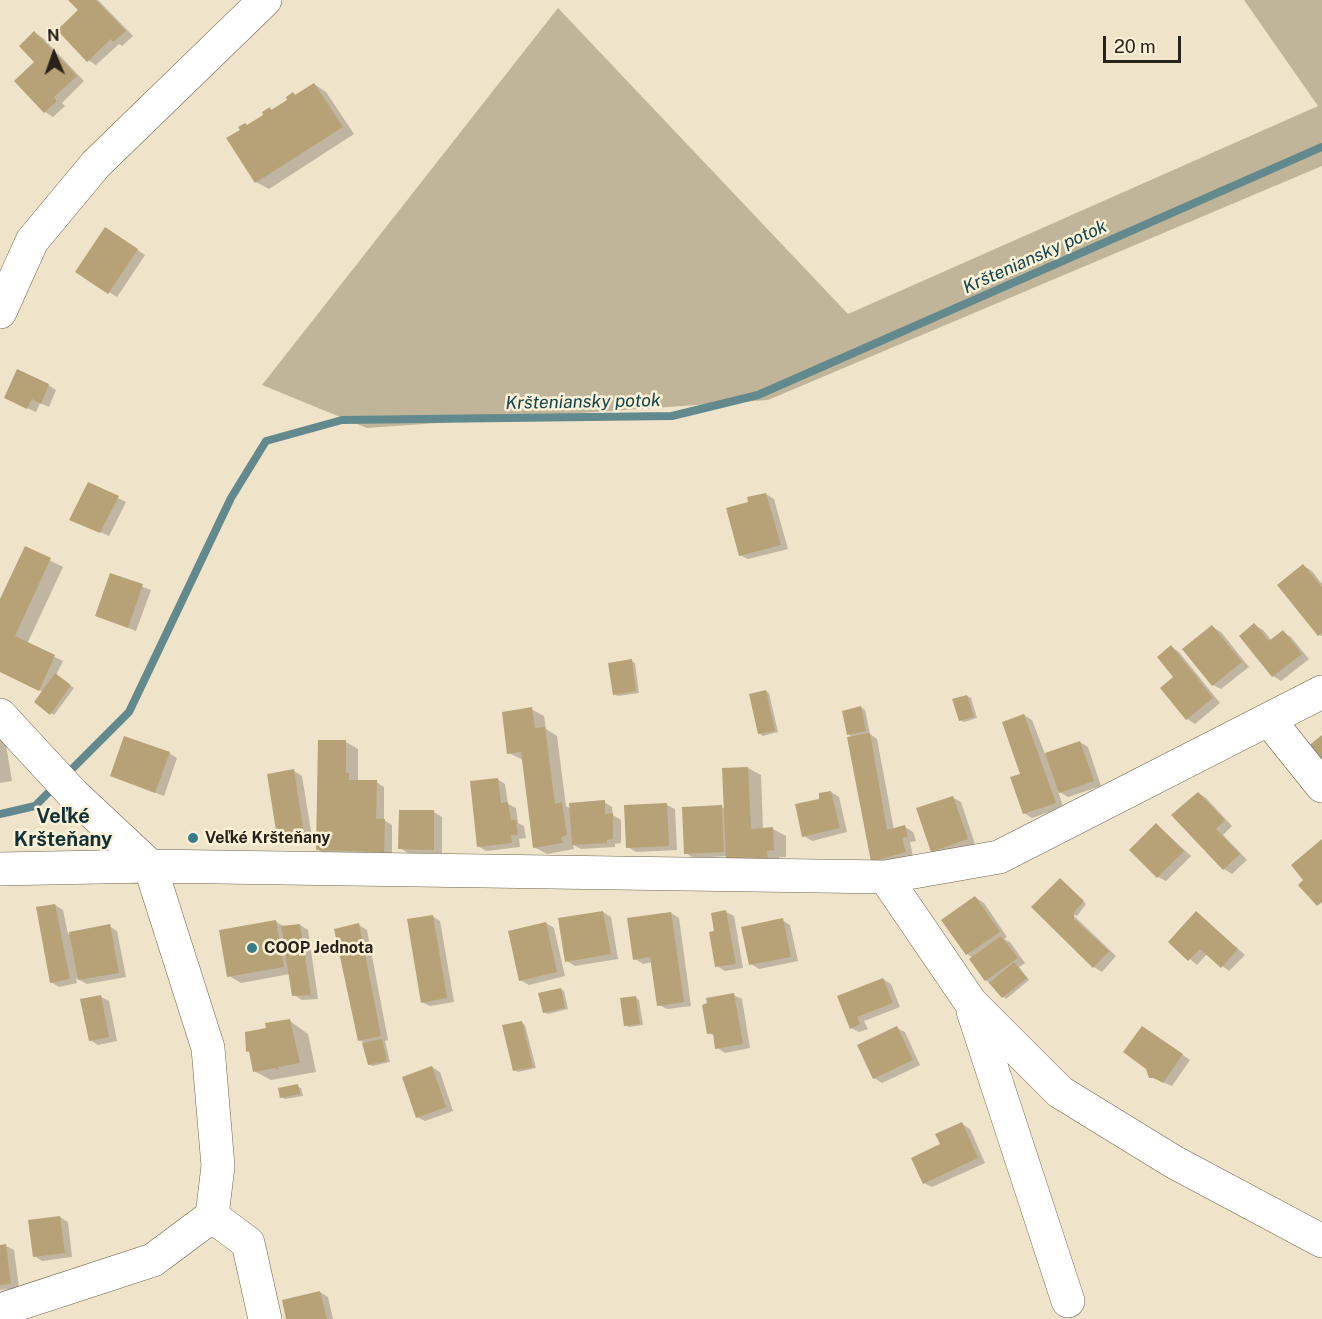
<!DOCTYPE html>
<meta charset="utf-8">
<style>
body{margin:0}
#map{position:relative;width:1322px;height:1319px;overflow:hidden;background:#efe3ca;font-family:"Public Sans",sans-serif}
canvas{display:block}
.north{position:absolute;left:24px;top:24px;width:60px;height:60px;-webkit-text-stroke:4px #fcf0d7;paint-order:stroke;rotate:358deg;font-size:16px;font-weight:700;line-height:24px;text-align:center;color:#28231a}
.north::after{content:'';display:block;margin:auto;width:21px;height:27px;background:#28231a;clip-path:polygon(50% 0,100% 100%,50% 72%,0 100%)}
.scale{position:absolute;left:1103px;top:36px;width:78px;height:27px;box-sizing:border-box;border:3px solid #28231a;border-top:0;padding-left:8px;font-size:18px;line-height:21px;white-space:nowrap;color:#28231a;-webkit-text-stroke:4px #fcf0d7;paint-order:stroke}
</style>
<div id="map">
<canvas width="1322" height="1319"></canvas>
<div class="north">N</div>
<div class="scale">20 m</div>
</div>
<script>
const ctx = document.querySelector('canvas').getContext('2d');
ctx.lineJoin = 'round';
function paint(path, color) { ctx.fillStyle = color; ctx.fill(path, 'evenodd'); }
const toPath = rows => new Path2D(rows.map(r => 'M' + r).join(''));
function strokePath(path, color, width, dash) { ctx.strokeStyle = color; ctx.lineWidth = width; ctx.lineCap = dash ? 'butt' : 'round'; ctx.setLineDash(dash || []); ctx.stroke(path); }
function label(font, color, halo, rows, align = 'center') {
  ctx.font = font + ' "Public Sans",sans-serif'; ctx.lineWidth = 5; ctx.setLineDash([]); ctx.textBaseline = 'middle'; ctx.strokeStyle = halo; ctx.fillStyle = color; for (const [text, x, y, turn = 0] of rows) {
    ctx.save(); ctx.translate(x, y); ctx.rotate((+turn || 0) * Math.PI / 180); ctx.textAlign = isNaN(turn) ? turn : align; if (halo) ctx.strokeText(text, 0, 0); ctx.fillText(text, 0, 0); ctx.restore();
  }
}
const green = toPath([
 [1244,0,1322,0,1322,166,768,400,367,428,262,385,558,8,848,314,1318,106]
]);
const shadow = toPath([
 [70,0,98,0,133,36,122,46,119,44,96,65,88,60,80,10],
 [35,33,43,38,84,81,62,103,65,106,53,117,45,112,16,81,36,62],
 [314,84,326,92,354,134,269,189,256,182,249,126,265,115,270,109,272,111,289,100,293,94,296,95],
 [113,233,145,255,117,297,109,292],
 [48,385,56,390,49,407,40,403,36,412,14,402],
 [89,484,126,502,109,536,71,519],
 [766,494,774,499,788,549,748,559,740,555,750,503],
 [25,548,63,567,27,644,63,661,56,675,74,688,54,715,51,713,43,692,0,669,0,603],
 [1304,566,1312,571,1322,584,1322,636,1319,635],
 [111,575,151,590,136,631,97,615],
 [1255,625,1263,630,1272,641,1283,632,1291,637,1309,659,1281,681,1273,676],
 [1212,627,1221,632,1249,667,1221,689,1213,685],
 [1171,647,1179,652,1220,703,1195,724,1187,719,1175,677],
 [631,661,635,663,639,693,618,696,614,694],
 [766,691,769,693,778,732,763,736,759,733],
 [967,696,971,698,977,718,964,722,960,720],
 [861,707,865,710,870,734,877,739,894,830,905,827,913,832,916,841,910,842,913,857,881,866,873,861,854,738,848,734],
 [531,709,544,716,546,729,557,736,566,806,571,809,604,802,612,807,613,815,621,820,621,843,615,844,615,847,581,849,573,845,574,849,547,854,534,847,523,760,509,753],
 [1024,715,1032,720,1045,754,1080,742,1088,747,1101,786,1068,797,1058,791,1063,807,1032,818,1024,813,1022,775],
 [0,736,5,739,12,781,0,783],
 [346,742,358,749,358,780,376,782,384,787,384,820,392,825,392,856,330,857,317,849],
 [169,753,177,758,164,796,112,776],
 [748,768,761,775,763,829,773,829,786,836,786,857,779,857,780,865,727,856,694,858,685,853,721,807,725,809],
 [294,771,302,776,312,837,287,841,279,836],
 [497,779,505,784,508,804,516,808,518,823,524,826,526,838,519,839,520,847,486,851,478,846],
 [831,792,839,797,847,832,812,841,804,836,821,800],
 [1198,793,1206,798,1232,826,1223,835,1247,860,1232,874,1224,869,1173,815],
 [952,797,961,802,975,844,941,856,933,851],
 [667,805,675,809,677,850,636,852,628,847],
 [400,812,434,812,442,817,442,853,408,853,400,848],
 [1157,825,1191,856,1166,881,1158,877],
 [1063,882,1086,904,1077,916,1072,914,1116,956,1102,972,1094,967,1033,907],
 [976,898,984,903,1007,937,1004,939,1010,942,1025,963,1019,967,1029,980,1006,999,986,980,973,958,967,954],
 [55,905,63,910,68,934,109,926,117,931,126,977,87,984,76,978,77,983,59,987,51,982],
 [603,912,611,917,618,959,575,966,567,961],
 [726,912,734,916,743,968,725,971,717,966,716,932],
 [671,913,679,918,691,1006,667,1009,659,1005,652,962,643,964,635,959],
 [1196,913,1245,955,1229,971,1207,954,1197,965,1170,942],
 [432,916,440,921,454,1002,430,1006,422,1002],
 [782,920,790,925,798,961,759,969,751,964],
 [276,922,285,927,300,925,308,930,318,999,302,1000,294,995,290,974,241,983,229,976],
 [546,923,554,928,565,976,529,985,520,980],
 [359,925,367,930,388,1040,385,1041,390,1062,372,1066,369,1064,366,1044,359,1040],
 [883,979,891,984,900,1007,864,1021,868,1029,859,1032,851,1028,839,997],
 [561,989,564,991,568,1009,548,1014,544,1012],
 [733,995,742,999,750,1048,725,1053,717,1048,715,1036,708,1033],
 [101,997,109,1001,117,1041,98,1045,90,1040],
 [635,997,639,1000,643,1025,629,1027,625,1025],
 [290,1021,308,1034,316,1072,271,1080,254,1071,251,1053,247,1051],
 [521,1022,525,1025,536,1068,518,1072,515,1070],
 [897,1028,905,1032,920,1065,882,1083,874,1078],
 [1150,1032,1190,1060,1172,1086,1150,1077,1147,1068],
 [432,1067,440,1072,453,1111,425,1121,417,1117],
 [297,1086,301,1088,303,1096,285,1099,281,1097],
 [962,1124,970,1129,985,1163,932,1187,924,1183,942,1145],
 [60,1217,68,1222,72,1257,42,1261,34,1256],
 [0,1246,6,1246,14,1250,19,1288,0,1290],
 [320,1292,328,1297,333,1319,288,1319]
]);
const stream = toPath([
 [65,776,129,712,231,498,266,441,342,420,672,416,758,395,1322,147],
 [0,814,35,806,55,786]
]);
const building = toPath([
 [68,0,96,0,126,31,113,42,111,39,87,62,57,30,78,10],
 [34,31,77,76,54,97,57,101,44,113,14,81,34,62,19,46],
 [314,83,343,127,255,183,226,138,240,130,238,127,245,123,247,125,263,115,262,112,270,107,271,110,287,100,286,97,293,92,295,95],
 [105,227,138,249,108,294,75,272],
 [17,369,49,384,41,404,32,399,27,409,4,398],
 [88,482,119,496,100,533,69,520],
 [766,493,781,545,739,556,726,508,748,502,747,497],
 [25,546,51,558,15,636,55,655,39,691,0,672,0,599],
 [1303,564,1322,587,1322,633,1318,636,1277,585],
 [110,573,143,584,128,628,95,616],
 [1254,623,1269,641,1283,630,1302,654,1272,677,1239,636],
 [1212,625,1242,662,1212,686,1182,649],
 [1171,645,1213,698,1186,720,1160,688,1173,677,1157,657],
 [632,659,636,691,613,695,608,663],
 [55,673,71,685,50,715,34,702],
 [766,690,775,731,758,734,749,694],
 [967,695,974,717,959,721,952,699],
 [861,706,866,731,847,735,842,711],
 [532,707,535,728,545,727,555,804,562,802,567,835,561,837,563,843,533,848,521,752,507,754,502,712],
 [1024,714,1056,803,1023,814,1010,777,1020,774,1002,722],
 [870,733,887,830,905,825,908,837,902,838,906,852,871,862,847,737],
 [1322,735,1322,765,1307,747],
 [124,736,170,752,155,793,110,776],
 [318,740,346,740,346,773,349,773,349,780,377,780,376,819,385,819,384,852,316,850],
 [1080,741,1094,781,1059,793,1045,753],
 [748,767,751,829,773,827,774,850,767,851,768,859,726,861,722,768],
 [294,769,304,833,277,837,267,774],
 [498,778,501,803,508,802,511,820,516,820,518,835,511,835,512,843,477,847,470,781],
 [831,791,840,828,802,837,795,804,819,799,819,793],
 [1198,792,1225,820,1216,829,1240,854,1223,870,1171,815],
 [953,796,968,839,931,852,916,808],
 [605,800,605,814,613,813,613,839,607,840,607,843,572,845,569,803],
 [667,803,669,846,626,848,624,805],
 [722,805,724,852,684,854,682,807],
 [399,810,434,810,434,850,398,849],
 [1156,823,1184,851,1157,878,1129,850],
 [1322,839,1322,902,1317,906,1298,885,1303,880,1291,865],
 [1060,878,1084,901,1074,912,1074,919,1109,951,1093,968,1031,907],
 [975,896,1000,932,966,955,941,920],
 [55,904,70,979,50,983,36,907],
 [726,910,736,964,715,967,709,932,714,931,711,913],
 [603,911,611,954,565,962,558,918],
 [1196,911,1238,949,1221,968,1200,949,1188,961,1168,942],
 [671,912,684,1002,657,1006,650,957,633,960,627,918],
 [433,915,447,998,421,1003,407,919],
 [783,918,791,957,749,965,741,927],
 [276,920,284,967,227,977,219,930],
 [546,922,557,972,519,981,508,931],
 [359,923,381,1036,358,1041,334,929],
 [110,924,119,973,78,980,69,932],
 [300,924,311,995,292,996,281,926],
 [1001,936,1018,958,985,981,969,959],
 [1014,962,1027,978,1002,998,989,983],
 [883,978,893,1003,857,1017,860,1024,850,1029,837,996],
 [561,988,565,1008,543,1013,538,993],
 [734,993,743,1044,715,1049,713,1033,707,1034,702,1005,707,1003,706,998],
 [101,995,109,1037,89,1041,80,999],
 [636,996,640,1024,624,1026,620,998],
 [290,1019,300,1063,278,1067,279,1070,275,1068,253,1072,249,1051,246,1052,245,1032,266,1028,265,1023],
 [522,1021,533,1067,513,1071,502,1025],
 [897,1026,913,1060,873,1079,857,1045],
 [1142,1026,1183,1054,1163,1083,1155,1078,1149,1078,1146,1069,1123,1052],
 [382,1039,387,1061,368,1065,362,1043],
 [432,1066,446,1107,416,1118,402,1077],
 [298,1084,300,1094,280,1098,278,1088],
 [962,1122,978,1158,923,1184,911,1158,940,1144,935,1134],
 [60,1216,65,1253,33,1257,28,1220],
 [6,1244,11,1284,0,1285,0,1245],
 [320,1291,327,1319,286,1319,282,1300]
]);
const minor = toPath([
 [0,312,32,241,96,164,265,0],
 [0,715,73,794,150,866,208,1048,218,1166,212,1216,153,1260,0,1310],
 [1269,720,1322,786],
 [0,869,150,866,885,877,971,1003,1060,1092,1174,1162,1322,1241],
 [885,877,999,857,1322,692],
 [973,1011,1068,1301],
 [212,1216,248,1243,265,1319]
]);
const markers = [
 [193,838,6,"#377d89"],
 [252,948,6,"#377d89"]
];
const poiNames = [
 ["Veľké Kršteňany",205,838],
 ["COOP Jednota",264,948]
];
const waterNames = [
 ["Kršteniansky potok",1035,257,-24],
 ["Kršteniansky potok",583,402,-1]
];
const quarterNames = [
 ["Veľké",63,817],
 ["Kršteňany",63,840]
];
paint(green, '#c1b599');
paint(shadow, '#0003');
strokePath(stream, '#61898e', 8);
paint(building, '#b6a276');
strokePath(minor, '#6e644e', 34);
strokePath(minor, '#fff', 33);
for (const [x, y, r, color] of markers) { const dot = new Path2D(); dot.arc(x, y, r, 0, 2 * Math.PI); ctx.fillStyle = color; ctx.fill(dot); strokePath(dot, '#fcf0d7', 2); }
label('bold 16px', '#28231a', '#fcf0d7', poiNames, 'left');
label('italic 18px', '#0d464e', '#fcf0d7', waterNames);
label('bold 20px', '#103237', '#fcf0d7', quarterNames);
</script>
